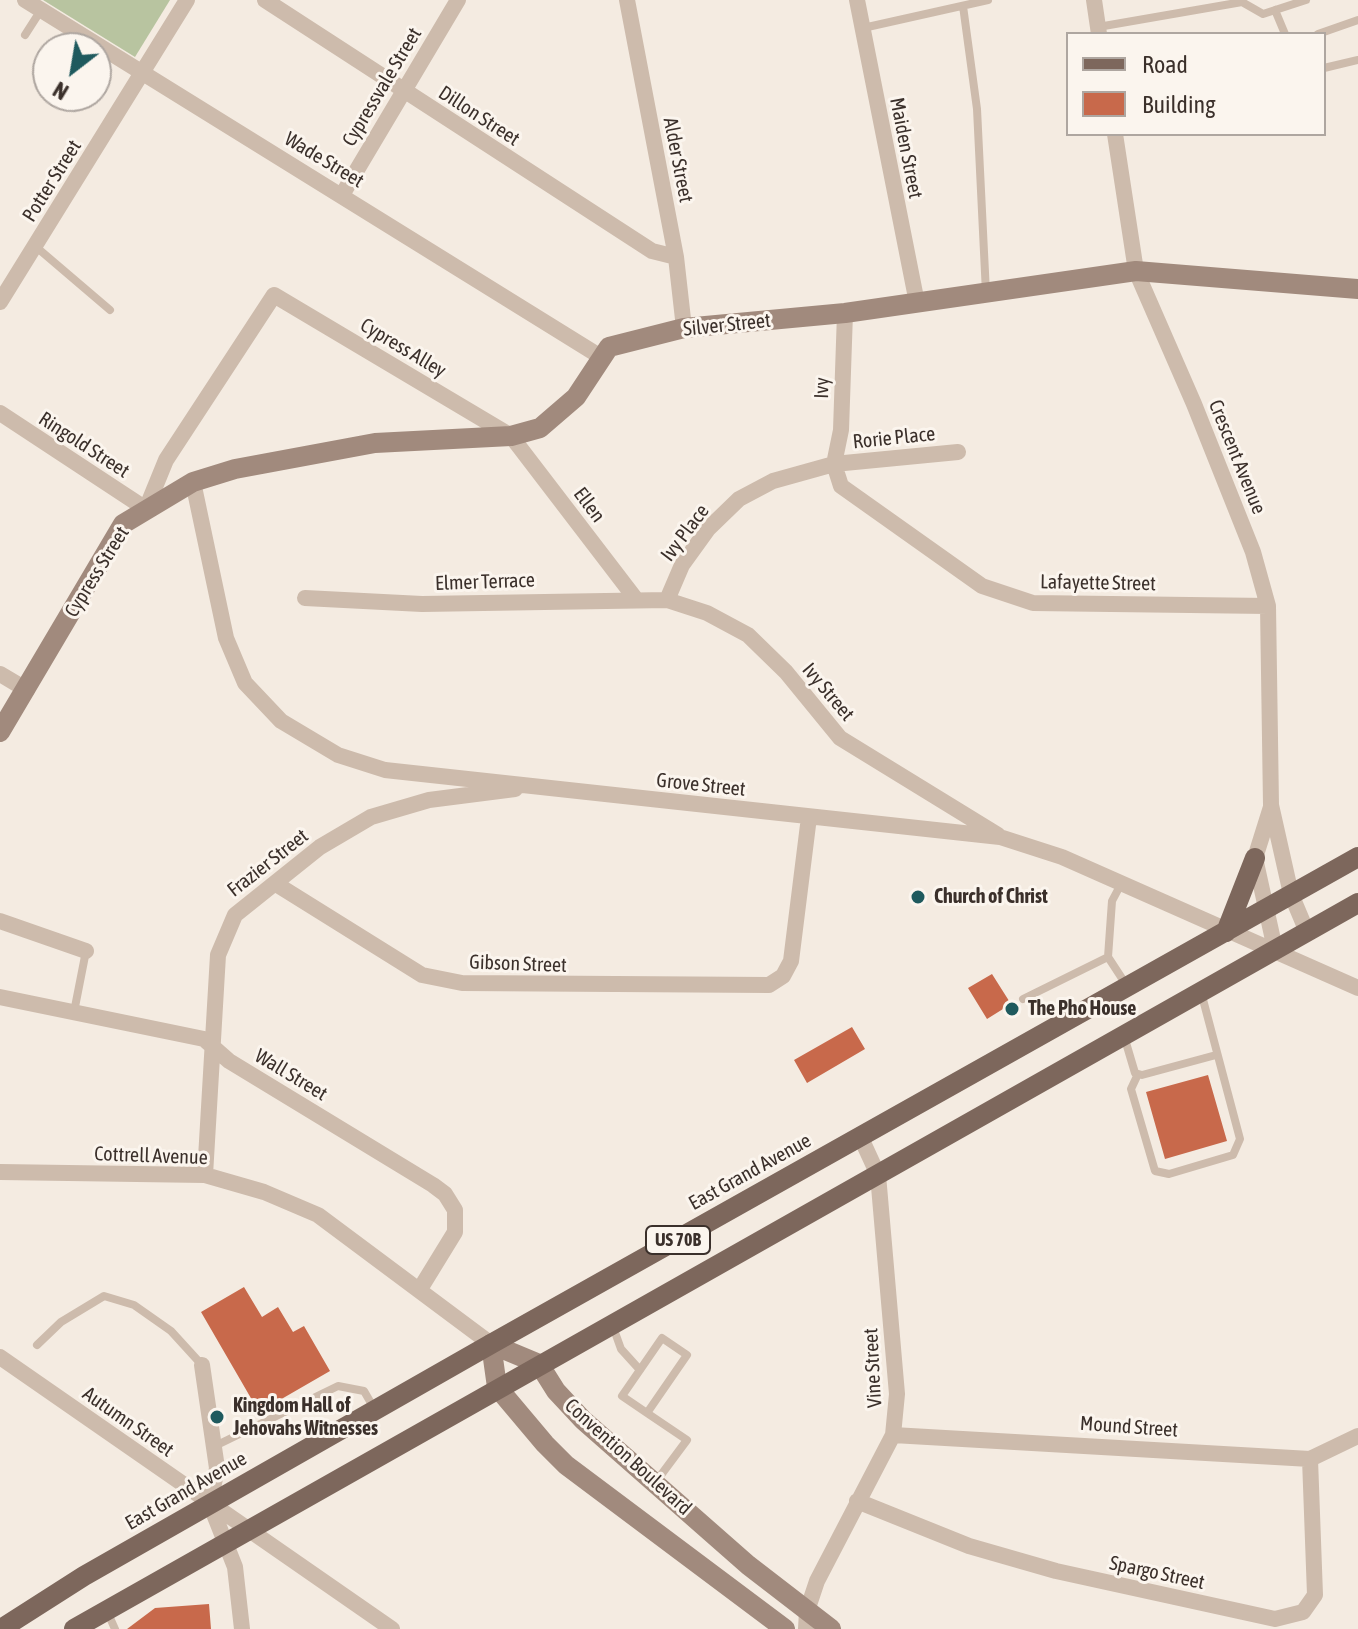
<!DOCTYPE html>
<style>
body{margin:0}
#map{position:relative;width:1358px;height:1629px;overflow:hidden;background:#f4ebe1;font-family:"Asap Condensed",sans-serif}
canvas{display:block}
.legend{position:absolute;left:1066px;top:32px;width:260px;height:104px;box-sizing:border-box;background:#fbf5ee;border:2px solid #aea6a0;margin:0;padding:10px 14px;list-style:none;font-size:24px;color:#3b302b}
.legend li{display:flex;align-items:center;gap:16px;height:40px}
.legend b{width:40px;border:2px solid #aea6a0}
.north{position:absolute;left:32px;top:32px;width:80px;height:80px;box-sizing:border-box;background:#fbf5ee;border:2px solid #aea6a0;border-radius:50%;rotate:211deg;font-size:22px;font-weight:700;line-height:32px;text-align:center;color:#3b302b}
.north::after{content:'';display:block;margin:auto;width:28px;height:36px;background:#1f5a5e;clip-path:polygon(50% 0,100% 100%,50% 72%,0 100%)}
</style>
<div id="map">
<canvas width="1358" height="1629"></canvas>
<ul class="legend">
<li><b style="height:10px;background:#7d675c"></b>Road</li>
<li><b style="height:22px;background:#c8694b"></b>Building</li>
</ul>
<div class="north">N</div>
</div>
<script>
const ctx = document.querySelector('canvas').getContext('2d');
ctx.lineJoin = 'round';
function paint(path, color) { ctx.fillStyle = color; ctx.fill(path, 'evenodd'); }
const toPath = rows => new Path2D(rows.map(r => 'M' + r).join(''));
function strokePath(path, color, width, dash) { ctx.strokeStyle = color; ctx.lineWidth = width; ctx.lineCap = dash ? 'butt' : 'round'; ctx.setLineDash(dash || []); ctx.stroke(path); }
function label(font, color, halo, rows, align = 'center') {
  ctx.font = font + ' "Asap Condensed",sans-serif'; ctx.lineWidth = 6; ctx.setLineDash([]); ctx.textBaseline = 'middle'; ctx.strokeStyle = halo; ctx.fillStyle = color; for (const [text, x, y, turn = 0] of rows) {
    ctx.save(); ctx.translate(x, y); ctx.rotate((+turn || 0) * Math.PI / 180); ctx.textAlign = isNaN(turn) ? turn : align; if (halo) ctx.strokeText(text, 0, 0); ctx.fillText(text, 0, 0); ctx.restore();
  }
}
const green = toPath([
 [43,0,170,0,135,57]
]);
const building = toPath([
 [992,974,1011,1004,987,1019,968,988],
 [852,1027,865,1049,807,1083,794,1060],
 [1208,1075,1227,1141,1165,1159,1146,1092],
 [244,1287,262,1317,278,1307,293,1332,304,1326,330,1371,259,1412,201,1312],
 [209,1604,211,1629,127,1629,155,1608]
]);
const lane = toPath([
 [963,6,977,109,986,293],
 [1275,10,1285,34],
 [1098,27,1242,2,1263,14,1306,0],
 [863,28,988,0],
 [1318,34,1358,20],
 [25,35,41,10],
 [1324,68,1358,60],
 [35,246,110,310],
 [1108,957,1127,986],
 [1023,999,1108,957,1112,901,1121,884],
 [74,1012,86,951],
 [1124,1036,1135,1073,1142,1075,1216,1055],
 [1138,1074,1131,1089,1155,1171,1169,1174,1233,1155,1240,1139,1201,992],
 [612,1324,621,1349,640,1370],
 [37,1345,61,1322,104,1296,134,1305,171,1331,202,1365],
 [647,1413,687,1355,662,1338,622,1396,647,1413,687,1440,655,1483],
 [215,1446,338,1386,364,1391,375,1410],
 [107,1611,115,1629]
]);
const street = toPath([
 [25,0,601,357],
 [265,0,652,251,676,257],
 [627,0,676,257,684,328],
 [857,0,917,303],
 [1094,0,1099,34],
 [1115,134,1136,271,1194,404,1253,552,1268,606,1271,805,1291,894,1307,932],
 [342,195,458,0],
 [0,302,187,0],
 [845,313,841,430,834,464,841,486,982,586,1033,603,1268,606],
 [0,413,146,509,166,460,274,295,511,436,635,598],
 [193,482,226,638,245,683,281,721,338,755,385,770,1000,837,1062,857,1358,988],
 [305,598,422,604,667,600,707,613,748,635,786,672,840,738,998,835],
 [667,600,682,565,708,529,739,499,773,481,834,464,958,452],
 [0,674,27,690],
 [1271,807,1255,858,1275,949],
 [276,884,422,975,462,983,769,985,783,976,791,961,809,817],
 [0,921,86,951],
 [0,997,204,1039,229,1061,433,1185,445,1194,455,1210,455,1232,420,1289],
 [0,1172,205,1175,264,1192,318,1215,491,1344],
 [205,1175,218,955,235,915,320,847,371,817,429,800,515,789],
 [0,1357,392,1629],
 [202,1365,217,1468,210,1504,235,1567,242,1629],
 [893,1435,1310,1459,1358,1436],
 [857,1501,969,1546,1056,1571,1275,1619,1303,1612,1315,1595,1310,1459],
 [806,1629,807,1611,817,1581,893,1435,897,1394,878,1175,861,1138]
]);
const secondary = toPath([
 [0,732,123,524,193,482,235,469,375,443,511,436,540,428,576,397,609,347,684,328,845,313,1136,271,1358,289],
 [491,1344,539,1364,556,1391,583,1420,748,1565,831,1629],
 [491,1344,497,1387,545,1444,566,1465,785,1629]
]);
const primary = toPath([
 [1226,932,1255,858],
 [1,1629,84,1576,491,1344,1358,857],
 [74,1629,1358,903]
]);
const markers = [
 [918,897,8,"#1f5a5e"],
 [1012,1009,8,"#1f5a5e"],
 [217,1417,8,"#1f5a5e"]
];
const shields = [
 [678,1240,64]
];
const shieldNames = [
 ["US 70B",678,1240]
];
const streetNames = [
 ["Cypressvale Street",382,87,-59],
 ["Dillon Street",479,116,33],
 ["Maiden Street",906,148,79],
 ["Wade Street",324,160,31],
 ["Alder Street",678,160,79],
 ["Potter Street",52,181,-58],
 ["Silver Street",727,325,-6],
 ["Cypress Alley",403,348,31],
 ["Ivy",822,388,-88],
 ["Rorie Place",894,438,-6],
 ["Ringold Street",84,445,33],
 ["Crescent Avenue",1237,457,68],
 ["Ellen",589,505,53],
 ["Ivy Place",685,533,-53],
 ["Cypress Street",97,572,-58],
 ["Elmer Terrace",485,582,-2],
 ["Lafayette Street",1098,583,1],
 ["Ivy Street",828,692,50],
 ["Grove Street",701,785,6],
 ["Frazier Street",268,863,-38],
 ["Gibson Street",518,964,2],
 ["Wall Street",291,1075,31],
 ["Cottrell Avenue",151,1156,2],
 ["East Grand Avenue",750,1172,-29],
 ["Vine Street",873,1368,-93],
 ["Autumn Street",128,1422,35],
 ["Mound Street",1129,1427,4],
 ["Convention Boulevard",628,1457,42],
 ["East Grand Avenue",186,1491,-30],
 ["Spargo Street",1157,1573,12]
];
const poiNames = [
 ["Church of Christ",934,897],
 ["The Pho House",1028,1009],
 ["Kingdom Hall of",233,1406],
 ["Jehovahs Witnesses",233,1429]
];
paint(green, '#b8c4a0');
paint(building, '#c8694b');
strokePath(lane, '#cdbbac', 8);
strokePath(street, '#cdbbac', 16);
strokePath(secondary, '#a18a7d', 20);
strokePath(primary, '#7d675c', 20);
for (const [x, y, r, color] of markers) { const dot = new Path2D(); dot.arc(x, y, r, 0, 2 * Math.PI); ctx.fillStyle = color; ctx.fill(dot); strokePath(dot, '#fbf5ee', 3); }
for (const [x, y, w] of shields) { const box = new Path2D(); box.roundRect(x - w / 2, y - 14, w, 28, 6); ctx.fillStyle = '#fbf5ee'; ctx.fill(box); strokePath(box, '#3b302b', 2); }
label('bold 18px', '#3b302b', null, shieldNames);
label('20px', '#3b302b', '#fbf5ee', streetNames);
label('bold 20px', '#3b302b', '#fbf5ee', poiNames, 'left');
</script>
